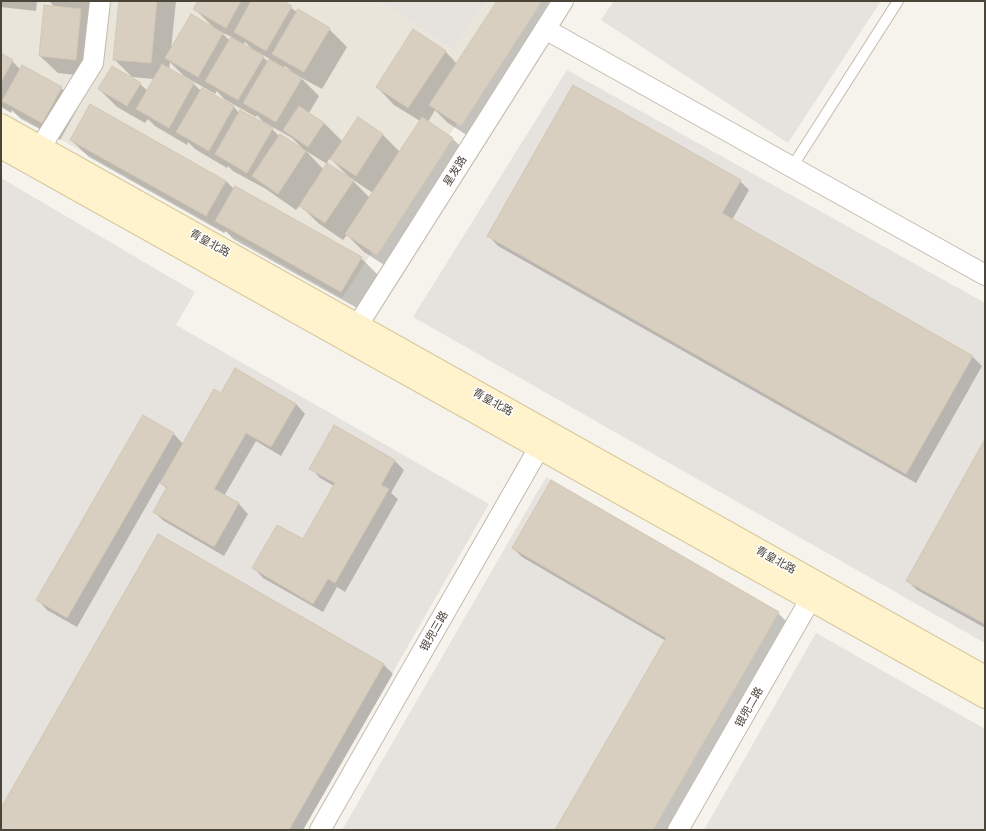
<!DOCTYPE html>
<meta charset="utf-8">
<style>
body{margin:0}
#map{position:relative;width:986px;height:831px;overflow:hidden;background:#f6f3ec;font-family:Barlow,sans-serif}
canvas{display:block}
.frame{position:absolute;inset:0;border:2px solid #4b4439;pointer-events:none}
</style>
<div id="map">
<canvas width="986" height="831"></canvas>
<div class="frame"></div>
</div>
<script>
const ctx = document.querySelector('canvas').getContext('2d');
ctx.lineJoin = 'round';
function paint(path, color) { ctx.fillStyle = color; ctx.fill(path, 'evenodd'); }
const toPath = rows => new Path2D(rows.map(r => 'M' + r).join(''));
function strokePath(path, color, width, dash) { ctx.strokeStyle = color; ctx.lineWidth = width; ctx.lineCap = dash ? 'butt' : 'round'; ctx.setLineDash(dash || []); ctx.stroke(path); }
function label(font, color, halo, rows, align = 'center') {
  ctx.font = font + ' Barlow,"Noto Sans SC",sans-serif'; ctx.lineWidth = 3; ctx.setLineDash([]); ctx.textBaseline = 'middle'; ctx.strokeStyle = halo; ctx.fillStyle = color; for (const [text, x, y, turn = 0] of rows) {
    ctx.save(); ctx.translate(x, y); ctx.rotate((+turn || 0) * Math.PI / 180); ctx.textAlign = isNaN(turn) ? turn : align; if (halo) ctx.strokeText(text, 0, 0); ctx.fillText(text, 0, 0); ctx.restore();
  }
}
const residential = toPath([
 [1,1,379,1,454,50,486,1,538,1,342,298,1,106]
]);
const industrial = toPath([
 [379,1,486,1,454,50],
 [614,1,881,1,788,143,601,20],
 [567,70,985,303,985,643,413,317],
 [1,178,195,292,176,325,489,504,303,830,1,830],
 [546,477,779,612,653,830,342,830],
 [816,633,985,729,985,830,704,830]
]);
const shadow = toPath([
 [1,1,37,1,36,11,1,7],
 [49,1,101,1,94,77,58,73,40,56,55,7],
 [120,1,176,1,171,50,214,28,195,9,199,1,281,1,297,12,329,29,347,47,322,89,300,77,319,96,309,113,324,123,343,142,358,119,383,135,400,152,420,121,394,105,377,87,445,51,457,64,498,1,571,1,479,143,448,123,435,110,428,122,453,139,470,156,395,272,364,252,347,235,343,240,318,223,300,205,296,210,266,189,233,171,228,166,227,168,195,149,188,142,187,145,155,126,148,119,145,123,117,107,99,89,140,84,148,91,154,79,132,77,114,59],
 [221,32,232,37,230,41],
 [245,42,253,50,243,45],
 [263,55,270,59,268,62,262,56],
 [170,62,184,76,215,94,217,91,224,99,256,117,257,115,262,121,292,138,302,148,279,136,272,129,239,113,234,107,202,89,201,91,194,84,169,70],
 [285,66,292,72,284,68],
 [306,151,327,164,324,170],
 [330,158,350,178,350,179,326,164],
 [352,179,373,193,370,198,352,180],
 [1,55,12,61,21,70,61,88,79,106,60,140,21,119,12,110,11,113,1,107],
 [71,140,226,181,234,189,361,258,378,275,359,309,233,239,226,231,224,233,89,157],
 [740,181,749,190,732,220,973,357,982,366,916,483,498,246,489,236],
 [235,370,296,404,305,414,281,456,256,441,224,496,239,504,248,514,224,556,164,521,154,512,167,489,160,482,77,627,47,610,38,600,173,433,183,444,221,395],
 [335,426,395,461,404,470,391,493,398,499,345,592,337,587,323,612,263,578,254,568,303,541,334,486,320,478,311,468],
 [985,441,985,628,917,590,908,581],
 [551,481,778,613,788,623,668,830,556,830,666,641,522,557,513,548],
 [383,664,393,674,303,830,1,830,1,810]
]);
const building = toPath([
 [119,1,157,1,151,63,113,60,119,1],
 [198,1,241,1,226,28,193,9,198,1],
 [251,1,283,1,292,6,266,51,234,32,251,1],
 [497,1,542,1,461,126,429,105,497,1],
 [44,5,81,9,76,60,39,56,44,5],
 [298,9,330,28,304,72,272,54,298,9],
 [191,14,223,33,198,77,165,58,191,14],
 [413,29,446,51,408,108,376,87,413,29],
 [231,37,264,56,238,100,205,81,231,37],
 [1,53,13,60,1,82,1,53],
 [269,59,302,78,276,122,243,103,269,59],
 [162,64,194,83,169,128,136,109,162,64],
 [22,65,62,87,42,123,2,101,22,65],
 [112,66,141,83,127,106,98,89,112,66],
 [573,85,741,180,722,213,973,356,906,474,487,236,573,85],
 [202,88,234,106,209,151,176,132,202,88],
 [90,104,226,181,206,216,70,140,90,104],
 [299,106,324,123,308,147,283,130,299,106],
 [240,110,273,128,247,173,215,154,240,110],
 [358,117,383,134,356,176,330,159,358,117],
 [422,117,453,138,377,255,345,234,422,117],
 [280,134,306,151,278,194,252,176,280,134],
 [327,163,354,180,325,223,299,206,327,163],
 [235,186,362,257,341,292,215,221,235,186],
 [235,368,296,404,271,447,246,433,214,489,239,503,214,547,153,512,167,487,160,483,214,389,221,393,235,368],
 [143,415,174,433,67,618,36,600,143,415],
 [334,425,395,460,381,485,389,489,335,583,328,579,313,604,252,568,277,525,303,539,335,483,309,469,334,425],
 [985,439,985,624,906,581,985,439],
 [551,480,779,612,653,830,555,830,666,638,512,548,551,480],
 [158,534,384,664,289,830,1,830,1,808,158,534]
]);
const lane = toPath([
 [792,167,898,1]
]);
const street = toPath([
 [545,29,985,275],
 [32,161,93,63,100,1],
 [349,339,563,1],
 [320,830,547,434],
 [678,830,818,586]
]);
const secondary = toPath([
 [1,125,985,677],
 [1,147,985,697]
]);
const streetNames = [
 ["星发路",455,171,-58],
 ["青皇北路",210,243,29],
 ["青皇北路",493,402,29],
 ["青皇北路",776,560,29],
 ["银兜三路",434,631,-60],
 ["银兜二路",749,707,-60]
];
paint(residential, '#eae5da');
paint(industrial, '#e6e2dd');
paint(shadow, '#0003');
paint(building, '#d8cfc1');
strokePath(building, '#d3c7b4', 1);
strokePath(lane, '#c2bbae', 12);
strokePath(street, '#c2bbae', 22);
strokePath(secondary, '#d6c79b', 24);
strokePath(lane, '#fff', 10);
strokePath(street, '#fff', 20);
strokePath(secondary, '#fff3cd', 22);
label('11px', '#4b4439', '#fff', streetNames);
</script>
